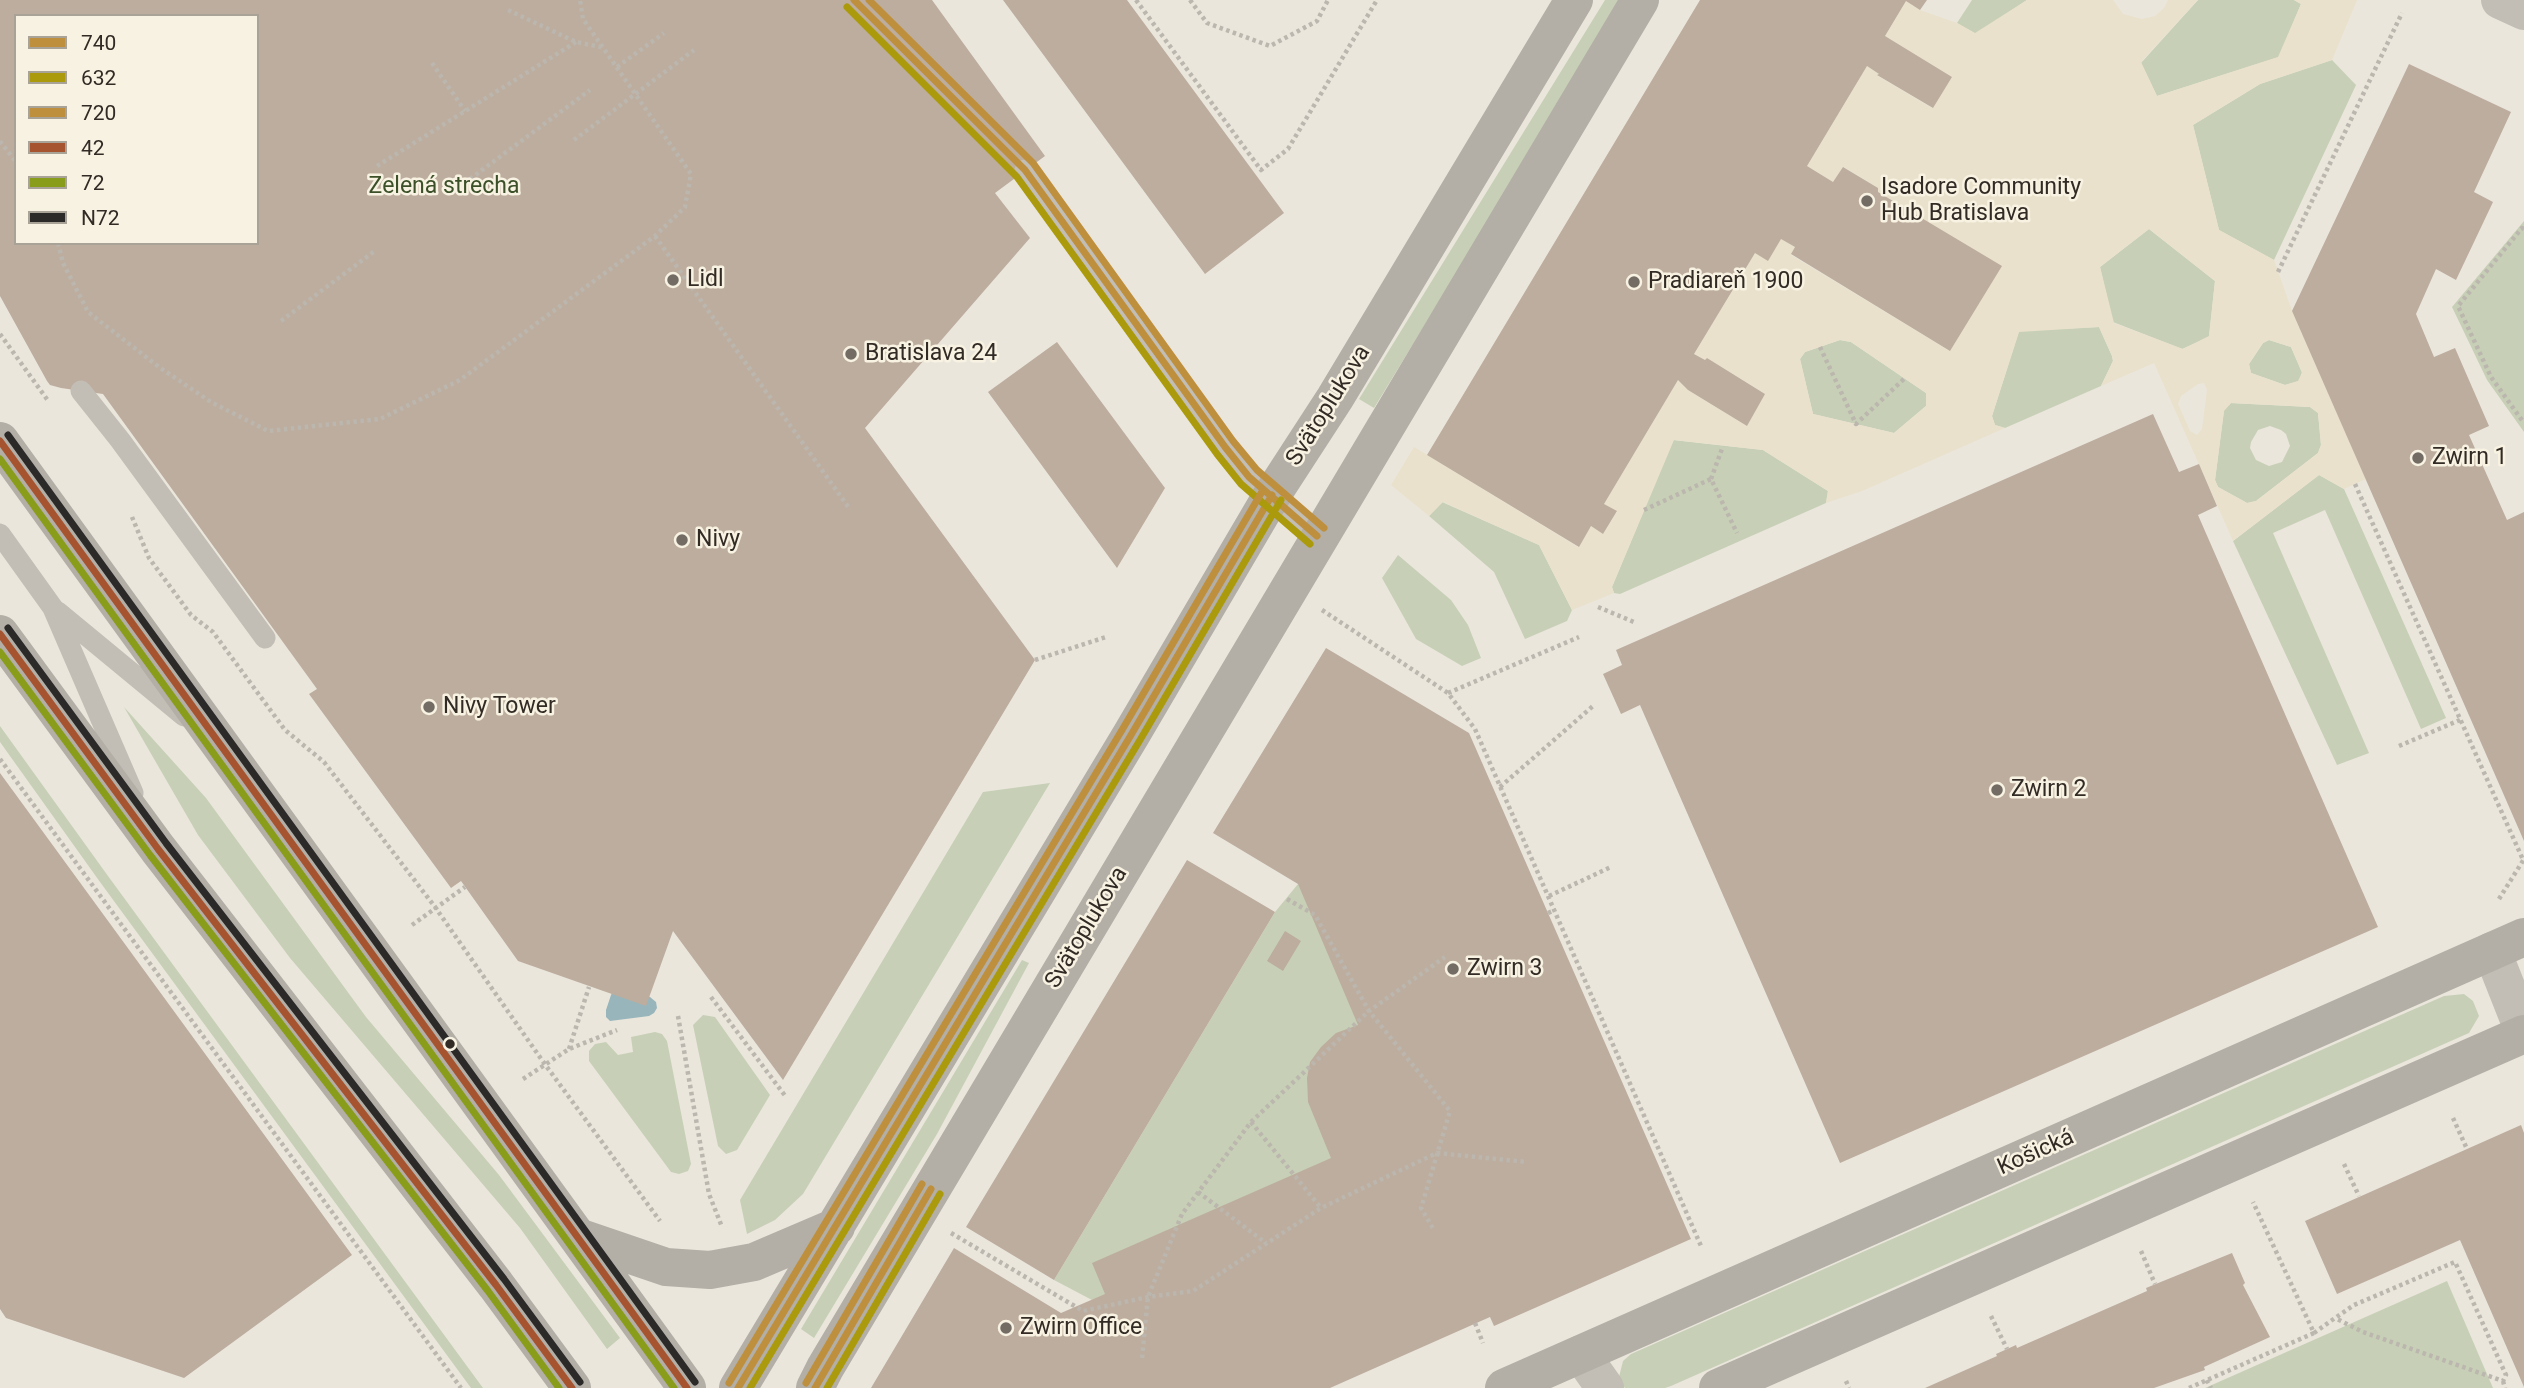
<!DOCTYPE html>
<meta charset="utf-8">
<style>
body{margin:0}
#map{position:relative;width:2524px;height:1388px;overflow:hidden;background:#eae6dc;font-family:Roboto,sans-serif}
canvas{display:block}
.legend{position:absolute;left:14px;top:14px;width:245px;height:231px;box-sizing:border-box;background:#f8f2e2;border:2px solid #a9a296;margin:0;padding:9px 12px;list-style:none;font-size:21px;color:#322b25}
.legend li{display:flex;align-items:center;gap:14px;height:35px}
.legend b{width:35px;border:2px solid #a9a296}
</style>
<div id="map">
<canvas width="2524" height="1388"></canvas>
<ul class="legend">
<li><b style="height:9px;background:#be903e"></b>740</li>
<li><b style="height:9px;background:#ac9a0d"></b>632</li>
<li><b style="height:9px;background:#be903e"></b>720</li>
<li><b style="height:9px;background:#a65430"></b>42</li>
<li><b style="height:9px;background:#899d1b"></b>72</li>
<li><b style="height:9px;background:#2b2a29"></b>N72</li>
</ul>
</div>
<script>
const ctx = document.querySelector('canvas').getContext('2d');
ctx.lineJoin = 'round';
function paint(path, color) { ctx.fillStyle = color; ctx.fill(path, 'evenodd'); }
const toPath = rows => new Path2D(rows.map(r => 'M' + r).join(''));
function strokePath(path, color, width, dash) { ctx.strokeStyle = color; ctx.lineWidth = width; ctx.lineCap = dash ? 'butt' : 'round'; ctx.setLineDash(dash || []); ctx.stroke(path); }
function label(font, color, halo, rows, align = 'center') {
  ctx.font = font + ' Roboto,sans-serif'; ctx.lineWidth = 5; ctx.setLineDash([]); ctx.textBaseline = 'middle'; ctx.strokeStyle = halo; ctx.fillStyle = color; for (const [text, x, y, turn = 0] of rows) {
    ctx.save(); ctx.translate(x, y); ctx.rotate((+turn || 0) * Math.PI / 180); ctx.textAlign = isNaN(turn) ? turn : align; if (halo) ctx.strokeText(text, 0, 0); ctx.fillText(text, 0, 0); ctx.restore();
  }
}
const green = toPath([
 [1605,0,1623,0,1374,408,1359,399],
 [1972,0,2027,0,1976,34,1957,23],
 [2198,0,2294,0,2301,4,2279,57,2157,96,2141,63],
 [2332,60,2356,85,2274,260,2219,230,2193,125,2260,84],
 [2524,221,2524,432,2487,380,2452,307],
 [2149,229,2215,281,2209,337,2182,349,2113,322,2100,267],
 [2099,327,2112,356,2113,361,2101,386,2005,428,1995,425,1992,416,2019,331],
 [1840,340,1851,342,1926,393,1926,406,1894,433,1813,414,1800,359,1805,352],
 [2269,340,2291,347,2302,372,2299,381,2285,385,2251,373,2249,364,2263,343],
 [2231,403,2310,407,2318,413,2321,445,2318,453,2256,501,2247,503,2218,487,2215,480,2224,410],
 [2270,426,2281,430,2286,434,2290,446,2282,462,2269,466,2256,460,2250,448,2251,442,2258,430],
 [1673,440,1763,450,1828,491,1826,503,1620,594,1614,593,1612,587],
 [2319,475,2344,489,2446,718,2421,729,2325,510,2273,533,2369,753,2337,765,2233,541],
 [1442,502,1539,545,1572,610,1567,621,1525,639,1494,572,1429,516],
 [1398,555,1451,600,1468,625,1481,658,1462,666,1416,639,1382,578],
 [124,707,206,798,366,1017,499,1175,620,1338,607,1349,520,1228,290,958,198,835],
 [0,726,108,876,483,1388,471,1388,100,882,0,742],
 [1050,783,803,1194,775,1220,747,1234,740,1200,983,792],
 [1298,884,1538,1168,1092,1300,1054,1280,1275,912],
 [1022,960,1029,963,937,1134,814,1338,801,1329],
 [2464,994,2473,1001,2479,1016,2469,1033,1671,1386,1665,1388,1625,1388,1618,1381,1623,1361,1631,1354,2444,996],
 [703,1015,715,1017,770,1095,737,1150,726,1154,718,1146,693,1025],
 [655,1032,662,1034,667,1041,691,1164,688,1171,679,1174,671,1172,589,1061,589,1051,595,1044,606,1042,618,1055,633,1052,631,1037],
 [2447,1281,2493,1388,2205,1388]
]);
const plaza = toPath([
 [2027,0,2113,0,2123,14,2142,19,2155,16,2164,8,2168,0,2198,0,2141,62,2157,96,2278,57,2301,4,2294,0,2357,0,2332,60,2260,84,2193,125,2219,230,2274,260,2292,311,2366,479,2344,489,2319,475,2233,541,2154,363,2101,386,2113,361,2112,356,2099,327,2019,332,1992,416,1995,425,2005,428,1862,491,1826,503,1828,491,1763,450,1674,440,1612,587,1614,593,1572,610,1539,545,1443,502,1429,516,1391,485,1414,447,1578,547,1591,526,1603,534,1617,512,1604,504,1678,380,1688,390,1747,426,1764,393,1707,358,1705,360,1694,354,1755,253,1781,239,1795,247,1791,255,1950,351,1876,191,1878,188,1844,167,1833,182,1807,166,1867,66,1879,74,1878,76,1932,108,1952,77,1885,36,1906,1,1920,10,1957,23,1975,33],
 [2149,229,2215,281,2209,336,2183,349,2114,323,2100,267],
 [1840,340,1851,342,1926,393,1926,406,1894,433,1813,414,1800,359,1805,352],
 [2269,340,2291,347,2302,373,2298,381,2285,385,2251,373,2249,364,2263,343],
 [2204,383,2207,390,2202,429,2197,435,2190,431,2178,404,2181,396,2198,384],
 [2231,403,2310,407,2318,413,2321,445,2318,453,2256,501,2247,503,2218,487,2215,480,2224,411]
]);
const water = toPath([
 [623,985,650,997,656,1002,657,1008,654,1013,649,1016,610,1021,606,1017,606,1010,611,995,614,989]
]);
const building = toPath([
 [0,0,932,0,1045,156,995,193,1030,238,865,428,1035,660,783,1080,673,931,646,1006,518,961,461,881,451,888,309,694,317,689,103,394,61,388,50,385,47,381,0,296],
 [16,16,257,16,257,243,16,243],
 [1003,0,1127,0,1284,213,1205,274],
 [1700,0,1927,0,1920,10,1906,1,1885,36,1952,77,1933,108,1877,75,1879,74,1867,66,1807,166,1833,182,1843,167,1878,188,1878,192,2002,266,1950,351,1791,254,1795,247,1781,239,1768,261,1755,253,1694,354,1705,360,1707,358,1765,394,1747,426,1688,390,1678,380,1604,504,1617,511,1603,534,1591,526,1579,547,1427,455],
 [2409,64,2511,112,2474,192,2493,202,2456,280,2436,269,2416,314,2434,357,2455,348,2489,426,2469,435,2507,520,2524,512,2524,841,2292,311],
 [1057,342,1165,488,1117,568,988,392],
 [2153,414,2179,472,2199,464,2217,506,2198,515,2378,927,1840,1163,1640,705,1621,714,1603,674,1622,665,1616,650],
 [1326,648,1469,733,1691,1239,1494,1326,1490,1317,1330,1388,871,1388,954,1248,1061,1313,1105,1294,1092,1263,1331,1158,1308,1102,1307,1078,1310,1062,1321,1047,1336,1033,1358,1025,1298,884,1213,833],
 [0,773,352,1255,184,1378,6,1318,0,1309],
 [1187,860,1275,912,1054,1280,966,1227],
 [1285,931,1301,941,1283,971,1267,961],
 [2521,1125,2524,1133,2524,1387,2460,1240,2337,1294,2305,1221],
 [2232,1253,2245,1283,2243,1285,2270,1337,2204,1367,2205,1370,2154,1388,1925,1388,1997,1356,1996,1354,2016,1345,2017,1348,2147,1291,2146,1288]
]);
const path = toPath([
 [1136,0,1261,170,1288,149,1377,0],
 [1190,0,1207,23,1270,46,1317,21,1328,0],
 [508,10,576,42,601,47],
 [432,63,465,111],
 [617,67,664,33],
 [574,140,694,50],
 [0,141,16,162],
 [377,166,576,42],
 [470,179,590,90],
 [2524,229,2522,228,2458,306,2491,377,2524,423],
 [655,236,849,508],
 [58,243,63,263,88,312,159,367,211,402,268,431,380,419,460,380,655,236,685,207,691,174,583,19,580,0],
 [2278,272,2402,13],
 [281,321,376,250],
 [0,334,49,402],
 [1820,347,1856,424,1905,378],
 [1711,479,1723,446],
 [2355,484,2524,862],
 [1644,510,1711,479,1737,533],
 [132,517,149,558,191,615,213,632,285,730,324,762,435,907,544,1063,660,1221],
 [1598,607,1634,622],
 [1322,610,1448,693,1475,729,1701,1246],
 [1035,660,1106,637],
 [1448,693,1579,637],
 [2399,746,2460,720],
 [0,759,461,1388],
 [1500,787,1593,706],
 [1549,896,1611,867],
 [1287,899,1315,915,1369,1011,1450,1111,1421,1208,1434,1230],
 [2499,899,2524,859],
 [1548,913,1555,910],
 [412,925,465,887],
 [711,997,786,1097],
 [678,1016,709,1194,722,1227],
 [569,1049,589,987],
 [523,1079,569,1049,617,1030],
 [2453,1118,2467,1149],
 [1251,1122,1321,1208],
 [2344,1164,2359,1196],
 [1198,1192,1266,1243],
 [951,1233,1083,1311,1148,1297,1193,1291,1321,1208,1437,1153,1527,1162],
 [2141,1251,2155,1284],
 [1991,1316,2007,1349],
 [1475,1323,1483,1343],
 [2314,1333,2335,1318,2354,1305,2455,1262,2506,1375,2503,1381,2363,1332,2335,1318],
 [1142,1358,1148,1297,1182,1214,1251,1122,1369,1011,1445,957],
 [2207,1380,2211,1388],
 [1846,1381,1849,1388],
 [2503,1381,2505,1388],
 [2189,1388,2314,1333,2253,1202]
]);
const lane = toPath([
 [1025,170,1249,477,1319,538],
 [81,391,120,440,265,638],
 [0,534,53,608,133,793],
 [58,612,184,716]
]);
const street = toPath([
 [2500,0,2524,11],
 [2492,951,2524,1032],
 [1581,1354,1605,1388]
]);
const secondary = toPath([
 [0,441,687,1388],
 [0,634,158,849,496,1285,572,1388],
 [578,1237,666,1267,710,1270,754,1262,836,1227],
 [738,1388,1131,735,1272,495,1335,398,1574,0],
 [815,1388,825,1368,1640,0],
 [1504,1388,2524,937],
 [1718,1388,2524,1034]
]);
const bus1 = toPath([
 [854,0,1025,170,1225,447,1249,477,1317,536],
 [738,1388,1131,735,1272,495],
 [815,1388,931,1189]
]);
const bus2 = toPath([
 [847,7,1017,177,1217,454,1241,484,1310,544],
 [750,1388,1140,740,1281,500],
 [827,1388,940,1194]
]);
const bus3 = toPath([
 [869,0,1033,163,1233,441,1257,470,1324,528],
 [729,1383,1122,730,1263,490],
 [806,1383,922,1184]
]);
const bus4 = toPath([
 [0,441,687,1388],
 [0,634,158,849,496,1285,572,1388]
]);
const bus5 = toPath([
 [0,459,674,1388],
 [0,652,150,855,488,1291,559,1388]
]);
const bus6 = toPath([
 [8,435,695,1382],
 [8,628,166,843,504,1279,580,1382]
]);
const markers = [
 [1867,201,7,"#726c65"],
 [673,280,7,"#726c65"],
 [1634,282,7,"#726c65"],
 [851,354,7,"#726c65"],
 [2418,458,7,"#726c65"],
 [682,540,7,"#726c65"],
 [429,707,7,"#726c65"],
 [1997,790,7,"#726c65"],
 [1453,969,7,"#726c65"],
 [450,1044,6,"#322b25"],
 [1006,1328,7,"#726c65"]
];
const parkNames = [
 ["Zelená strecha",444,187]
];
const poiNames = [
 ["Isadore Community",1881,188],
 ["Hub Bratislava",1881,214],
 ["Lidl",687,280],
 ["Pradiareň 1900",1648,282],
 ["Bratislava 24",865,354],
 ["Zwirn 1",2432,458],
 ["Nivy",696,540],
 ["Nivy Tower",443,707],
 ["Zwirn 2",2011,790],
 ["Zwirn 3",1467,969],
 ["Zwirn Office",1020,1328]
];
const streetNames = [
 ["Svätoplukova",1329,406,-58],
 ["Svätoplukova",1087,928,-59],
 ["Košická",2036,1153,-24]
];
paint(green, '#c7d0b6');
paint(plaza, '#e9e1cb');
paint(water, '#98b5bb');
paint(building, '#bdad9e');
strokePath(path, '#bbb6ae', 4.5, [3.5, 3.5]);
strokePath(lane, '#c2bdb5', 21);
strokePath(street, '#c2bdb5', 38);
strokePath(secondary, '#b3aea6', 38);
strokePath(bus1, '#be903e', 7);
strokePath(bus2, '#ac9a0d', 7);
strokePath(bus3, '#be903e', 7);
strokePath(bus4, '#a65430', 7);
strokePath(bus5, '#899d1b', 7);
strokePath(bus6, '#2b2a29', 7);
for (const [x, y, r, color] of markers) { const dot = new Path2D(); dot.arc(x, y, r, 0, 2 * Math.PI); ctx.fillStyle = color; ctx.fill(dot); strokePath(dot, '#f8f2e2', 2.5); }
label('23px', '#3b5029', '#f8f2e2', parkNames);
label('23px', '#322b25', '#f8f2e2', poiNames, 'left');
label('23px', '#322b25', '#f8f2e2', streetNames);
</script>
